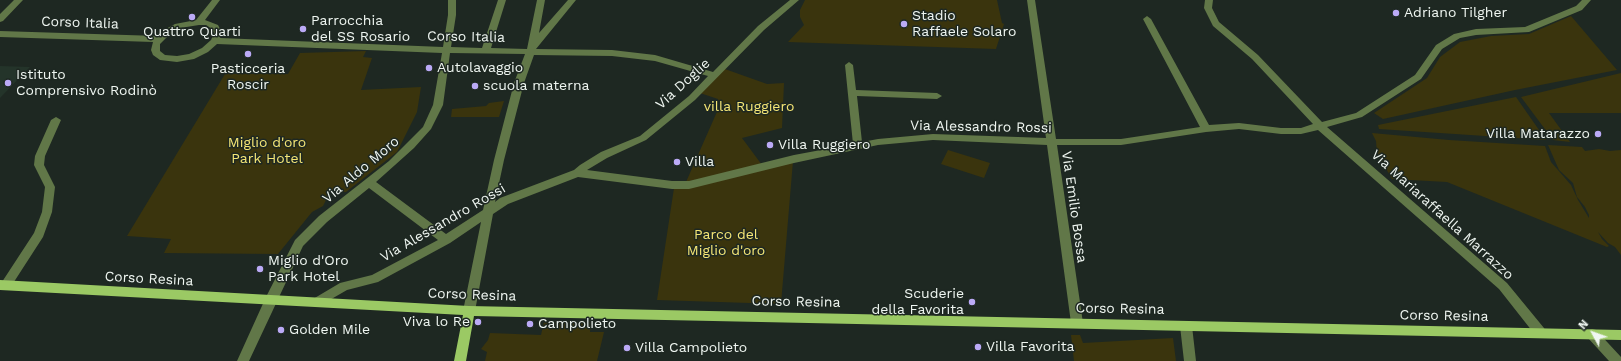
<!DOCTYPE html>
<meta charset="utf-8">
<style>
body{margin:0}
#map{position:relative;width:1621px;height:361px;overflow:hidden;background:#1e2822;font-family:"Work Sans",sans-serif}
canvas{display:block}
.north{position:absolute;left:1573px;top:313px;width:40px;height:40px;-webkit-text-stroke:3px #1e2822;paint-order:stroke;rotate:311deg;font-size:11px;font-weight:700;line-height:16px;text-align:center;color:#eff6f1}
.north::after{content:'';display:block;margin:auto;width:14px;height:18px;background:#eff6f1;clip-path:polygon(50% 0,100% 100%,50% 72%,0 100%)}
</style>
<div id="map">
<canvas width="1621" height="361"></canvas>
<div class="north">N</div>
</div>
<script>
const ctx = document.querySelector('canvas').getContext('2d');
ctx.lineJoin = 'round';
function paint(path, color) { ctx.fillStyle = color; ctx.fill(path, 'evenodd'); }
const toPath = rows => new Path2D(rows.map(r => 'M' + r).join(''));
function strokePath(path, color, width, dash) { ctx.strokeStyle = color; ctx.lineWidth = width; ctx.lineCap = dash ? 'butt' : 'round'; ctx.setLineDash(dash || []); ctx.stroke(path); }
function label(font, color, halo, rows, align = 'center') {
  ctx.font = font + ' "Work Sans",sans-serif'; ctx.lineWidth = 3; ctx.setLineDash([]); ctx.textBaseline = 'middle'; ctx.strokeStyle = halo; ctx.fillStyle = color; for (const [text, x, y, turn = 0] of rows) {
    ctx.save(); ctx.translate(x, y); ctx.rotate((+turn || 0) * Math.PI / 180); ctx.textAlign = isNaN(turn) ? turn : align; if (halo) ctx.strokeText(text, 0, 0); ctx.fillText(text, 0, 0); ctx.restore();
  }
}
const built = toPath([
 [0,66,30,67,0,98]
]);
const green = toPath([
 [805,0,997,0,1002,23,1004,24,996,49,788,42,804,25,800,17,800,10],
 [1571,16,1617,70,1515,90,1383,119,1374,113,1427,78,1440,57,1460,42,1491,36,1529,34],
 [366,51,363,57,372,58,361,90,421,87,417,112,397,152,346,192,330,192,323,206,312,212,278,254,164,253,171,239,127,236,225,74,288,74,300,53],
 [722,68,767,84,784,83,782,128,742,138,762,165,686,182,720,105,718,99,697,92],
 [1621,73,1621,113,1549,113,1570,142,1553,140,1521,97],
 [1516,97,1546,140,1379,129,1378,125],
 [504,101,499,117,451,117,452,109,486,106,489,103],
 [1372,133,1449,140,1545,146,1551,162,1571,185,1578,200,1589,218,1589,215,1585,207,1577,197,1573,183,1559,170,1548,145,1582,147,1585,151,1599,149,1610,151,1621,150,1621,255,1615,247,1608,243,1598,232,1602,239,1609,246,1607,247,1447,182,1392,179,1377,153,1376,141],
 [948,150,990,163,984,178,941,164],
 [793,161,781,304,657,300,674,188],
 [544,322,591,322,590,332,604,332,597,361,485,361,487,352,481,349,488,340,490,333,541,335],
 [1071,335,1080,335,1083,343,1173,338,1176,361,1074,361]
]);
const minor = toPath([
 [14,0,23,0,3,21,0,22,0,14,14,0],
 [212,0,220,0,205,20,218,25,222,33,220,38,443,47,448,15,448,0,456,0,456,15,451,47,482,48,498,0,506,0,491,48,527,49,537,0,545,0,539,33,568,0,576,0,536,49,612,50,655,55,713,72,758,26,790,0,799,0,764,30,695,100,646,140,607,158,587,170,672,181,689,181,794,155,853,144,845,65,849,62,853,65,856,90,937,93,942,96,937,99,857,96,862,142,878,139,933,134,1046,138,1027,0,1035,0,1056,139,1121,139,1200,127,1143,19,1147,16,1151,19,1209,125,1239,123,1281,128,1301,128,1313,124,1252,59,1213,26,1204,8,1205,0,1213,0,1212,8,1219,22,1258,55,1322,122,1356,113,1415,75,1436,45,1454,34,1476,29,1525,27,1576,6,1582,0,1591,0,1582,10,1529,32,1476,35,1460,38,1442,49,1421,79,1362,117,1327,127,1507,283,1544,328,1546,332,1544,336,1540,337,1536,336,1499,289,1318,130,1301,134,1281,134,1239,129,1206,132,1121,145,1057,145,1083,323,1081,326,1077,328,1073,326,1071,323,1047,145,933,140,878,145,794,163,689,189,672,189,578,177,508,204,493,214,475,311,473,314,469,316,465,314,463,311,481,222,450,243,378,282,347,290,321,305,317,307,313,305,311,302,313,299,340,283,372,275,438,240,369,188,327,222,303,246,249,361,237,361,266,297,295,240,319,216,389,161,423,127,433,105,442,53,217,44,208,52,194,59,177,62,160,60,153,55,151,50,153,42,0,37,0,31,158,36,164,30,175,24,196,20,212,0],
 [199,25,206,25,212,29,214,33,211,40,202,48,189,54,177,56,165,55,160,51,160,44,170,34,180,28,199,25],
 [450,53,525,54,514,83,494,160,483,210,446,234,376,182,414,148,431,129,443,105,450,53],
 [534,55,612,56,655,61,708,76,689,96,640,136,601,152,580,165,574,170,500,198,495,202,504,160,524,83,534,55],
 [56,117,61,120,45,156,44,165,55,187,52,212,43,237,10,288,6,290,2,288,0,285,34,233,42,212,45,187,34,165,35,156,51,120,56,117],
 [1186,321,1190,323,1192,326,1196,361,1184,361,1180,326,1182,323,1186,321],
 [1592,329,1596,330,1621,357,1621,361,1609,361,1588,338,1586,334,1588,330,1592,329]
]);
const major = toPath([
 [0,280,469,306,1621,330,1621,340,474,316,466,361,454,361,463,315,0,290,0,280]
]);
const markers = [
 [1396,13,4,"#bbaaf6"],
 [192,17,4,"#bbaaf6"],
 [904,24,4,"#bbaaf6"],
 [303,29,4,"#bbaaf6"],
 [248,54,4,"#bbaaf6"],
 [429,68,4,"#bbaaf6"],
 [8,83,4,"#bbaaf6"],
 [475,86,4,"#bbaaf6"],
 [1598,134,4,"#bbaaf6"],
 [770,145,4,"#bbaaf6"],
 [677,162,4,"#bbaaf6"],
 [260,269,4,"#bbaaf6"],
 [972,302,4,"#bbaaf6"],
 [478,322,4,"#bbaaf6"],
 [530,324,4,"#bbaaf6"],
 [281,330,4,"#bbaaf6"],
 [978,347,4,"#bbaaf6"],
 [627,348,4,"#bbaaf6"]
];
const poiNames = [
 ["Adriano Tilgher",1404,13],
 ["Stadio",912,16],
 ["Raffaele Solaro",912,32],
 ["Parrocchia",311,21],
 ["del SS Rosario",311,37],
 ["Quattro Quarti",192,32,"center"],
 ["Autolavaggio",437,68],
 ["Pasticceria",248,69,"center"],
 ["Roscir",248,85,"center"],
 ["Istituto",16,75],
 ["Comprensivo Rodinò",16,91],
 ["scuola materna",483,86],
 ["Villa Matarazzo",1590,134,"right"],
 ["Villa Ruggiero",778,145],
 ["Villa",685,162],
 ["Miglio d'Oro",268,261],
 ["Park Hotel",268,277],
 ["Scuderie",964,294,"right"],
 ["della Favorita",964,310,"right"],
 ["Viva lo Re",470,322,"right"],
 ["Campolieto",538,324],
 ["Golden Mile",289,330],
 ["Villa Favorita",986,347],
 ["Villa Campolieto",635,348]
];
const streetNames = [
 ["Corso Italia",80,23,2],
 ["Corso Italia",466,37,1],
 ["Via Doglie",683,84,-42],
 ["Via Alessandro Rossi",981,127,1],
 ["Via Aldo Moro",361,170,-40],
 ["Via Emilio Bossa",1074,207,82],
 ["Via Mariaraffaella Marrazzo",1442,215,42],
 ["Via Alessandro Rossi",443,223,-30],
 ["Corso Resina",149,279,3],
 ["Corso Resina",472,295,2],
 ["Corso Resina",796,302,1],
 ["Corso Resina",1120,309,1],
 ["Corso Resina",1444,316,1]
];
const parkNames = [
 ["villa Ruggiero",749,107],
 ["Miglio d'oro",267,143],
 ["Park Hotel",267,159],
 ["Parco del",726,235],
 ["Miglio d'oro",726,251]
];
paint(built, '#24342a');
paint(green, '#3a340d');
paint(minor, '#617748');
paint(major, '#9bc964');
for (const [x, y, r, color] of markers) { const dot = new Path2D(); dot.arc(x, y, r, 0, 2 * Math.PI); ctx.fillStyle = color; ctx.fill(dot); strokePath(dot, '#1e2822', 1.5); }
label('14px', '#eff6f1', '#1e2822', poiNames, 'left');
label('14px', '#eff6f1', '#1e2822', streetNames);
label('14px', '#f5e675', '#1e2822', parkNames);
</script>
